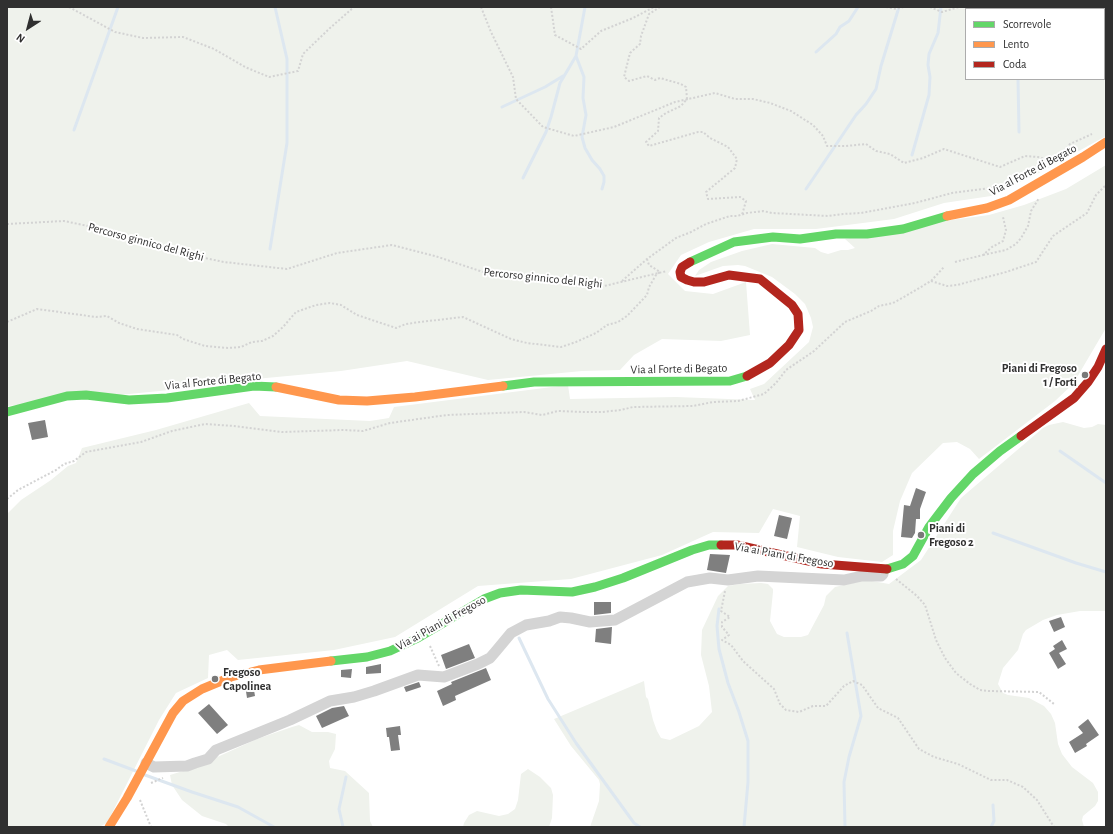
<!DOCTYPE html>
<style>
body{margin:0}
#map{position:relative;width:1113px;height:834px;overflow:hidden;background:#fff;font-family:"Alegreya Sans",sans-serif}
canvas{display:block}
.frame{position:absolute;inset:0;border:8px solid #303030;pointer-events:none}
.legend{position:absolute;left:965px;top:8px;width:140px;height:72px;box-sizing:border-box;background:#fff;border:1px solid #acacac;margin:0;padding:5px 7px;list-style:none;font-size:12px;color:#303030}
.legend li{display:flex;align-items:center;gap:8px;height:20px}
.legend b{width:20px;border:1px solid #acacac}
.north{position:absolute;left:8px;top:8px;width:40px;height:40px;-webkit-text-stroke:3px #fff;paint-order:stroke;rotate:216deg;font-size:11px;font-weight:700;line-height:16px;text-align:center;color:#303030}
.north::after{content:'';display:block;margin:auto;width:14px;height:18px;background:#303030;clip-path:polygon(50% 0,100% 100%,50% 72%,0 100%)}
</style>
<div id="map">
<canvas width="1113" height="834"></canvas>
<div class="frame"></div>
<ul class="legend">
<li><b style="height:5px;background:#63d668"></b>Scorrevole</li>
<li><b style="height:5px;background:#ff974d"></b>Lento</li>
<li><b style="height:5px;background:#b3261e"></b>Coda</li>
</ul>
<div class="north">N</div>
</div>
<script>
const ctx = document.querySelector('canvas').getContext('2d');
ctx.lineJoin = 'round';
function paint(path, color) { ctx.fillStyle = color; ctx.fill(path, 'evenodd'); }
const toPath = rows => new Path2D(rows.map(r => 'M' + r).join(''));
function strokePath(path, color, width, dash) { ctx.strokeStyle = color; ctx.lineWidth = width; ctx.lineCap = dash ? 'butt' : 'round'; ctx.setLineDash(dash || []); ctx.stroke(path); }
function label(font, color, halo, rows, align = 'center') {
  ctx.font = font + ' "Alegreya Sans",sans-serif'; ctx.lineWidth = 4; ctx.setLineDash([]); ctx.textBaseline = 'middle'; ctx.strokeStyle = halo; ctx.fillStyle = color; for (const [text, x, y, turn = 0] of rows) {
    ctx.save(); ctx.translate(x, y); ctx.rotate((+turn || 0) * Math.PI / 180); ctx.textAlign = isNaN(turn) ? turn : align; if (halo) ctx.strokeText(text, 0, 0); ctx.fillText(text, 0, 0); ctx.restore();
  }
}
const green = toPath([
 [7,7,1106,7,1106,136,1037,174,991,196,944,203,894,219,816,229,754,229,709,242,681,255,668,274,685,291,713,294,746,282,750,335,721,341,662,339,634,355,620,370,582,371,488,380,407,361,341,371,234,381,190,388,7,406],
 [966,9,1104,9,1104,79,966,79],
 [1106,165,1106,328,1073,384,1055,401,979,459,970,449,957,442,943,443,912,473,900,501,893,531,893,555,882,562,838,557,797,547,800,516,773,509,759,533,713,532,662,555,571,579,478,586,395,637,334,650,238,660,227,650,209,655,208,678,176,693,159,720,107,823,99,827,7,827,7,514,21,500,51,480,68,466,76,463,82,448,156,430,249,403,260,416,370,421,389,418,394,407,568,385,570,399,676,397,755,400,750,389,764,384,809,342,813,327,811,318,805,304,795,294,772,277,745,266,738,265,723,266,695,276,699,270,711,262,742,251,772,244,815,248,821,252,828,254,841,250,848,250,855,248,845,239,951,220,989,215,1024,205,1066,189],
 [1063,422,1084,428,1092,427,1098,424,1106,425,1106,611,1080,611,1057,615,1043,620,1026,630,1023,634,1018,650,1003,668,998,684,1003,693,1008,695,1029,698,1044,706,1051,714,1055,723,1058,744,1062,754,1072,767,1093,783,1098,792,1098,801,1095,806,1083,816,1082,820,1084,827,590,827,599,801,600,784,599,780,571,746,554,719,644,681,646,697,648,699,653,720,657,731,661,738,670,740,699,726,712,712,709,686,701,655,702,630,718,596,728,586,740,584,761,583,768,584,773,589,773,592,770,621,777,634,784,637,801,637,808,635,824,605,826,596,835,587,866,580,889,584,921,560,961,498,1043,428,1049,425],
 [299,725,312,732,328,732,336,734,335,749,329,761,330,768,345,771,369,793,370,821,373,827,229,827,226,824,202,816,182,800,172,785,170,775,193,768,257,739,292,727],
 [528,769,540,777,551,788,553,795,552,818,549,827,463,827,464,823,469,815,477,811,499,816,508,814,515,809,518,800,521,774]
]);
const stream = toPath([
 [1016,7,1017,9],
 [816,52,836,34,840,27,849,21,858,7],
 [576,56,584,77,583,98,586,115,582,137,585,148,592,160,600,169,604,176,604,182,602,189],
 [1018,79,1019,132],
 [502,107,545,87,563,76],
 [74,130,118,7],
 [912,155,929,95,930,77,928,65,929,54,938,33,941,7],
 [523,178,546,132,551,117,560,83,576,56,585,7],
 [806,189,856,115,866,104,876,89,881,66,899,7],
 [270,249,287,143,287,59,275,7],
 [1060,451,1106,483],
 [993,533,1076,563,1106,572],
 [719,609,717,626,719,649,728,683,739,712,748,741,748,782,744,827],
 [519,638,548,699,576,743,634,823,640,827],
 [104,759,136,771],
 [145,775,192,792,238,807,274,827],
 [343,827,339,809,346,777],
 [845,827,844,782,849,757,861,716,847,633],
 [991,827,994,821,993,805]
]);
const building = toPath([
 [45,420,48,437,32,440,28,423],
 [916,488,926,492,920,509,920,519,916,519,915,533,912,538,901,537,904,505,910,506],
 [779,515,792,518,787,539,774,536],
 [710,554,730,555,726,573,707,570],
 [594,602,611,602,611,613,594,615],
 [1061,617,1065,627,1054,632,1049,621],
 [612,627,611,644,595,642,596,629],
 [1062,640,1067,649,1059,653,1066,664,1058,669,1049,653,1055,649,1053,646],
 [469,644,475,658,446,669,441,655],
 [381,664,381,673,366,674,366,667],
 [486,668,491,680,455,696,456,700,443,706,437,691,452,684,451,682],
 [352,669,351,678,341,677,341,670],
 [419,682,421,687,406,692,404,687],
 [253,684,255,696,247,698,245,685],
 [209,704,228,725,217,734,198,713],
 [344,706,349,716,322,728,316,716,332,708],
 [1088,719,1099,735,1086,744,1087,746,1075,753,1069,742,1083,733,1078,727],
 [400,726,401,735,398,735,400,750,391,751,389,737,387,737,386,728]
]);
const path = toPath([
 [69,7,115,32,143,38,183,37,214,49,245,67,269,77,298,71,303,54,330,28,354,7],
 [481,7,491,32,513,77,516,99,543,127,574,136,614,127,675,102,715,93,735,99,753,99,770,103,791,111,813,125,823,136,827,146,846,146,866,144,876,151,890,154,904,163,923,158,944,149,1000,167,1025,156,1038,157,1051,161],
 [551,7,555,35,581,49,601,31,633,18,654,7],
 [660,7,649,14,641,36,640,44,630,53,624,77,629,81,647,76,655,80,660,78,681,84,686,87,687,99,681,106,666,113,659,118,658,131,646,142,649,146,698,132,703,132,710,138,728,147,737,159,735,168,706,192,708,199,740,197,746,201,742,215],
 [886,7,896,9,904,7],
 [930,7,942,12,959,7],
 [1007,7,1008,9],
 [1015,9,1024,9,1026,7],
 [1061,154,1070,144,1092,134],
 [7,224,64,221,112,231,176,252,224,262,287,269,337,253,392,245,435,256,486,273,551,280,600,287,667,271],
 [983,255,1006,250,1016,244,1021,238,1028,226,1031,211,1039,198],
 [955,262,983,255,992,247,1003,241,1006,230,1003,217],
 [622,281,647,259,676,238,691,232,706,224,730,216,737,216,747,213,763,211,772,213,828,216,843,214,861,213,915,203,952,193,1005,186],
 [931,281,947,286,957,285,1006,272,1036,262,1053,236,1087,213,1096,195,1106,185],
 [7,322,37,309,96,317,107,316,119,323,137,329,177,335,183,339,205,346,228,348,241,347,252,342,262,341,273,336,283,327,296,312,316,305,330,303,341,305,357,315,396,328,406,324,420,322,463,317,511,339,527,343,561,347,576,342,596,333,607,325,618,322,627,316,647,295,649,287,656,275,660,272,649,265,647,259],
 [7,499,18,490,56,470,64,464,74,461,86,452,141,442,172,431,205,424,234,426,282,432,343,430,363,431,390,423,447,415,524,412,542,415,558,411,583,412,602,412,621,410,633,407,693,406,713,402,738,401,764,394,776,383,786,370,814,351,845,322,871,311,879,306,893,303,904,297,931,281,944,267],
 [896,579,917,596,925,605,936,640,945,658,956,673,970,684,980,690,989,691,1039,692,1054,704],
 [725,591,721,611,730,617,722,622,722,627,729,635,722,640,731,645,743,661,774,689,780,704,786,710,799,712,813,706,826,706,844,686,853,681,862,685,878,708,898,718,919,749,934,757,958,764,991,780,1007,780,1023,787,1037,800,1054,827],
 [430,646,439,666],
 [151,783,163,778],
 [140,800,151,827]
]);
const street = toPath([
 [146,763,154,767,187,766,195,763,208,759,216,750,290,720,330,701,354,697,374,691,418,675,444,677,478,664,490,658,496,651,511,633,526,625,549,621,560,617,571,618,590,622,615,620,687,582,710,578,728,580,758,576,844,580,862,576,881,576,883,574]
]);
const fast = toPath([
 [690,262,734,242,773,237,800,239,836,234,867,234,903,229,947,216],
 [503,386,534,382,730,381,747,376],
 [7,412,67,396,86,395,129,400,167,398,254,386,276,387],
 [887,569,903,564,913,556,929,527,951,498,973,474,1000,451,1021,436],
 [331,661,367,657,390,651,418,638,484,599,500,593,521,590,572,592,595,587,623,578,692,550,709,545,721,545]
]);
const slow = toPath([
 [947,216,987,208,1009,200,1083,157,1106,142],
 [276,387,339,400,367,401,415,397,503,386],
 [109,827,127,798,173,713,183,701,202,689,231,677,259,670,331,661]
]);
const jam = toPath([
 [690,262,682,267,680,272,681,277,687,280,694,282,704,282,729,275,760,279,792,305,798,314,799,330,789,345,770,363,747,376],
 [1021,436,1074,398,1088,382,1098,367,1106,349],
 [721,545,737,545,822,564,887,569]
]);
const markers = [
 [1085,375,4,"#787878"],
 [921,535,4,"#787878"],
 [215,679,4,"#787878"]
];
const streetNames = [
 ["Via al Forte di Begato",1033,170,-28],
 ["Percorso ginnico del Righi",146,242,15],
 ["Percorso ginnico del Righi",543,278,6],
 ["Via al Forte di Begato",679,369,-1],
 ["Via al Forte di Begato",213,381,-6],
 ["Via ai Piani di Fregoso",784,555,10],
 ["Via ai Piani di Fregoso",441,623,-29]
];
const poiNames = [
 ["Piani di Fregoso",1077,368,"right"],
 ["1 / Forti",1077,382,"right"],
 ["Piani di",929,528],
 ["Fregoso 2",929,542],
 ["Fregoso",223,672],
 ["Capolinea",223,686]
];
paint(green, '#eff2ec');
strokePath(stream, '#dde7f0', 3);
paint(building, '#7f7f7f');
strokePath(path, '#d3d3d3', 2, [2, 2]);
strokePath(street, '#d4d4d4', 11);
strokePath(fast, '#63d668', 9);
strokePath(slow, '#ff974d', 9);
strokePath(jam, '#b3261e', 9);
for (const [x, y, r, color] of markers) { const dot = new Path2D(); dot.arc(x, y, r, 0, 2 * Math.PI); ctx.fillStyle = color; ctx.fill(dot); strokePath(dot, '#fff', 1.5); }
label('12px', '#303030', '#fff', streetNames);
label('bold 12px', '#303030', '#fff', poiNames, 'left');
</script>
